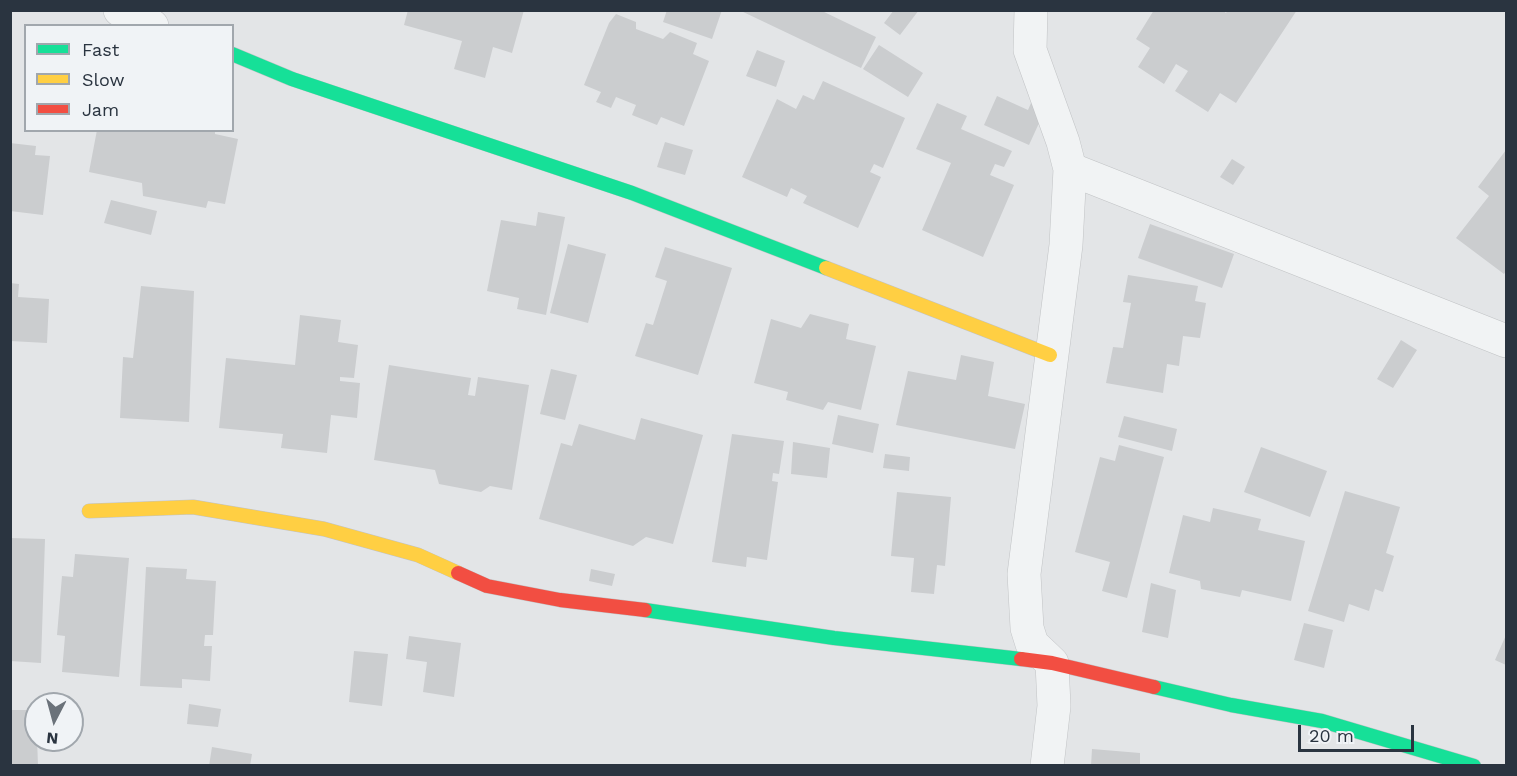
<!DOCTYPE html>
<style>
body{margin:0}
#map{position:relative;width:1517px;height:776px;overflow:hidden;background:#e3e5e7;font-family:"Work Sans",sans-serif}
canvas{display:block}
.frame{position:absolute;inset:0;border:12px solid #2a3440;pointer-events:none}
.legend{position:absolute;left:24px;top:24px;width:210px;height:108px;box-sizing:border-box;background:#f0f3f6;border:2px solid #a1a7ad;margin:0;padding:8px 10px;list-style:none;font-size:18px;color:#2a3440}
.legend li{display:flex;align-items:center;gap:12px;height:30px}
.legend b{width:30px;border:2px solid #a1a7ad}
.north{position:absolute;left:24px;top:692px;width:60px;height:60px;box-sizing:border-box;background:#f0f3f6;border:2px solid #a1a7ad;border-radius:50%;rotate:186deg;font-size:16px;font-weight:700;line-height:24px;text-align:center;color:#2a3440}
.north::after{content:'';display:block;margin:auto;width:21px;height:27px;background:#6b727a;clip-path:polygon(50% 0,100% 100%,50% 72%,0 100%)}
.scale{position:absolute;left:1298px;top:725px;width:116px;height:27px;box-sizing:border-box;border:3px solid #2a3440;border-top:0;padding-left:8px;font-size:18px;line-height:21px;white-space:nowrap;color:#2a3440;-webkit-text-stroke:4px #f0f3f6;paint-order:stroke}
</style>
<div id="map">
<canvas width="1517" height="776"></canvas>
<div class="frame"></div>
<ul class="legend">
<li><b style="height:8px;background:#16e098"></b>Fast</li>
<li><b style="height:8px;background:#ffcf43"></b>Slow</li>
<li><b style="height:8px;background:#f24e42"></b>Jam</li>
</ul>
<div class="north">N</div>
<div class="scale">20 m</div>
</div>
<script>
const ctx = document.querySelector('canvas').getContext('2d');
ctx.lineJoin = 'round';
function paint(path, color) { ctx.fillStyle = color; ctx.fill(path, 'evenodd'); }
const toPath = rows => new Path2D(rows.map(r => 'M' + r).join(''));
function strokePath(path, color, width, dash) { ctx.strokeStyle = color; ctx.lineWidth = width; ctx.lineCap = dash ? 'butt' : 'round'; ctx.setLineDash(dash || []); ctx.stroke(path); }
const building = toPath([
 [408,10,524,10,512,53,493,47,485,78,454,69,462,41,404,25],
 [667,10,722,10,712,39,663,22],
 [739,10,820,10,876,37,861,68],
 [894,10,919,10,900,35,884,23],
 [1154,10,1222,10,1226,13,1228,10,1297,10,1236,103,1220,93,1208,112,1175,91,1188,71,1176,64,1164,84,1138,67,1150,48,1136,39],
 [616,14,636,22,636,29,663,39,670,32,697,43,693,54,709,61,684,126,661,117,657,125,632,115,636,105,616,97,611,108,596,102,601,92,584,85,609,23],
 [879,45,923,73,908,97,863,69],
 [757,50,785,61,776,87,746,76],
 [823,81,905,118,883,168,874,164,870,172,881,177,858,228,803,203,807,196,791,188,787,197,742,177,777,99,796,109,803,95,814,100],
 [997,96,1028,110,1031,103,1045,110,1029,145,984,125],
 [937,103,967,116,961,129,1012,151,1004,167,995,164,990,175,1014,185,983,257,922,230,951,163,916,149],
 [97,130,215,130,215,134,238,139,225,204,208,201,206,208,143,196,142,183,89,172],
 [665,142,693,150,685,175,657,167],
 [10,143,36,146,35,155,50,156,43,215,10,211],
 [1506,150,1506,271,1504,274,1456,238,1489,196,1478,187],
 [1232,159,1245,167,1233,185,1220,177],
 [111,200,157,211,151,235,104,223],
 [538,212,565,217,546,315,517,309,519,298,487,291,501,220,536,226],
 [1150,224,1234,254,1222,288,1138,258],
 [568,244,606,254,588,323,550,313],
 [665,247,732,268,698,375,635,356,646,323,653,325,667,281,655,277],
 [1128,275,1198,286,1195,301,1206,303,1200,338,1183,336,1179,366,1167,364,1163,393,1106,383,1113,347,1123,348,1131,303,1123,302],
 [10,283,19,284,18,297,49,299,47,343,10,341],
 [141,286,194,291,189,422,120,418,123,357,133,358],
 [810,314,849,324,846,339,876,346,861,410,828,402,823,410,786,400,788,392,754,383,771,319,801,328],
 [300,315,341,320,338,342,358,345,354,378,340,377,340,381,360,383,357,418,331,415,327,453,281,448,283,434,219,428,226,358,295,365],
 [1401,340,1417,350,1393,388,1377,379],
 [961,355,994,362,988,396,1025,404,1015,449,896,425,908,371,956,380],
 [389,365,471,378,468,395,475,396,478,377,529,385,512,490,490,486,481,492,439,484,435,470,374,460],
 [551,369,577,375,565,420,540,414],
 [838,415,879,424,873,453,832,444],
 [1124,416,1177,429,1172,451,1118,437],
 [641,418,703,435,673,544,646,537,633,546,539,519,561,443,572,446,579,424,635,440],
 [732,434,784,441,779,474,773,473,772,481,778,482,767,560,747,557,746,567,712,562],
 [793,442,830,448,827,478,791,474],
 [1119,445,1164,457,1127,598,1102,591,1110,562,1075,552,1100,457,1115,461],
 [1261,447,1327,471,1310,517,1244,492],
 [885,454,910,457,909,471,883,468],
 [1345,491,1400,507,1386,553,1394,556,1383,592,1375,589,1369,611,1349,604,1344,622,1308,611],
 [897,492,951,497,945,566,937,565,934,594,911,592,914,558,891,556],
 [1213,508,1261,519,1258,530,1305,541,1291,601,1242,590,1240,597,1201,589,1200,581,1169,573,1183,515,1210,522],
 [10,538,45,539,41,663,10,661],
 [75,554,129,558,119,677,62,672,65,636,57,635,62,576,73,577],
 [146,567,187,569,186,579,216,581,213,635,205,635,204,646,212,646,210,681,182,679,182,688,140,686],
 [591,569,615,574,612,586,589,581],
 [1151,583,1176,590,1168,638,1142,632],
 [1304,623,1333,630,1324,668,1294,660],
 [1506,635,1506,665,1495,660],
 [409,636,461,643,454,697,423,692,427,662,406,659],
 [354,651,388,654,382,706,349,702],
 [189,704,221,709,218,727,187,724],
 [10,710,36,710,38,766,10,766],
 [212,747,252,754,250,766,209,766],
 [1092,749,1140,753,1140,766,1091,766]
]);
const street = toPath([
 [120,10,152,26],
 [1031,10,1030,50,1063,142,1070,169,1066,245,1024,574,1027,628,1032,644,1052,663,1054,706,1047,766],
 [1070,169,1506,341]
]);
const fast = toPath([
 [232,54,292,79,632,193,826,268],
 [645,610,834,638,1021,659],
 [1154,687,1231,705,1322,721,1474,766]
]);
const slow = toPath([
 [826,268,1050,355],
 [89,511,193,507,324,529,418,555,458,573]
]);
const jam = toPath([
 [458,573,487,586,560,600,645,610],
 [1021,659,1052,663,1154,687]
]);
paint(building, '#cbcdcf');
strokePath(street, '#c1c3c5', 34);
strokePath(fast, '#c1c3c5', 15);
strokePath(slow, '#c1c3c5', 15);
strokePath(jam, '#c1c3c5', 15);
strokePath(street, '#f1f3f4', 33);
strokePath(fast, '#16e098', 14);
strokePath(slow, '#ffcf43', 14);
strokePath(jam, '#f24e42', 14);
</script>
